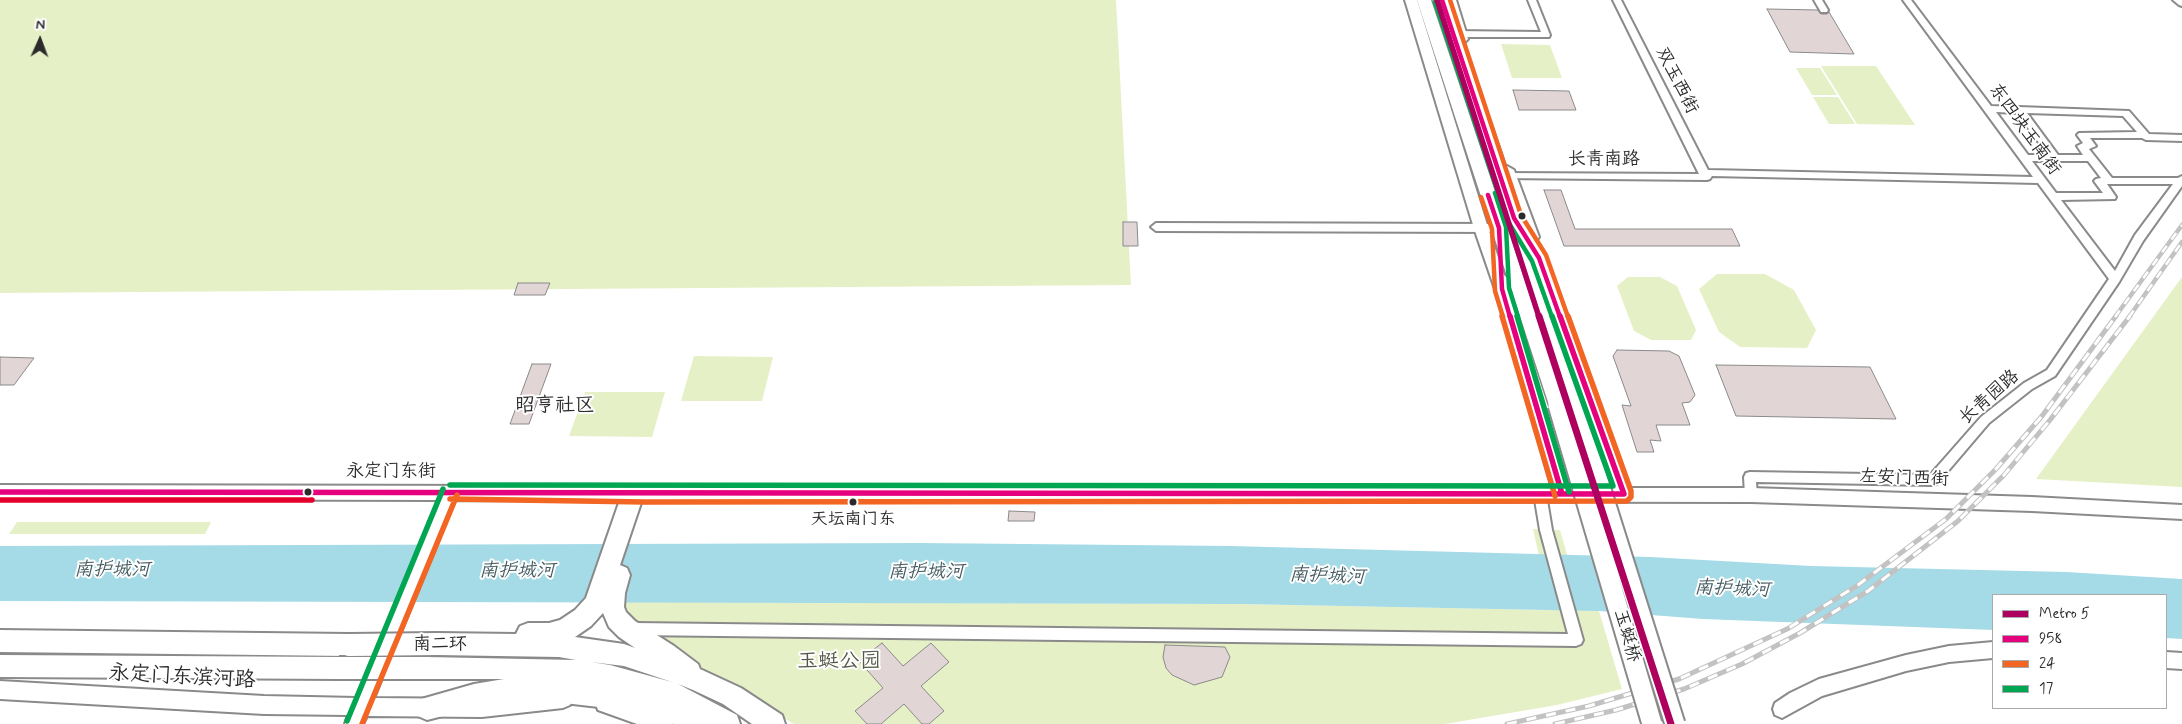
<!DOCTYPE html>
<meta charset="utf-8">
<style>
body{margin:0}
#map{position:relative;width:2182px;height:724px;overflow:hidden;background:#fff;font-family:Mynerve,sans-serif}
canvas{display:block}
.legend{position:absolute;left:1992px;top:594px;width:175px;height:115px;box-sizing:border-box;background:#fff;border:1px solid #aaa;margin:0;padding:6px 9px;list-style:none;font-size:15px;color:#2b2b2b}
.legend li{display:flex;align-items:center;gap:10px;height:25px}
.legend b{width:25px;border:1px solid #aaa}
.north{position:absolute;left:15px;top:15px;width:50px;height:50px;-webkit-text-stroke:4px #fff;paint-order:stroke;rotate:2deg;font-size:14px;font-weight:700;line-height:20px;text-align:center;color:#2b2b2b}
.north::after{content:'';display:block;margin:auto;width:18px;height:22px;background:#2b2b2b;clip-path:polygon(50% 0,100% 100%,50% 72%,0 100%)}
</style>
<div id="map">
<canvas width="2182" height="724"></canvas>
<ul class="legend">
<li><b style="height:6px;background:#ae005f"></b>Metro 5</li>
<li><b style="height:6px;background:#e5007d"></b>958</li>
<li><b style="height:6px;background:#f26522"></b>24</li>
<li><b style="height:6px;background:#00a651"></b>17</li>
</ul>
<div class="north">N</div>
</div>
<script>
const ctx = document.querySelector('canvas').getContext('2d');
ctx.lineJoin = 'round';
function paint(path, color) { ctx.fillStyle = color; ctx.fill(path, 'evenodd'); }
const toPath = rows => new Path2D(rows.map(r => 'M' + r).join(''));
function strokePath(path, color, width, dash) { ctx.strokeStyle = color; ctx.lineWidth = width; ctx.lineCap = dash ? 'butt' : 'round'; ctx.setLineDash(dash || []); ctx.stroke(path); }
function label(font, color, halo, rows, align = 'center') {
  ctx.font = font + ' Mynerve,"LXGW WenKai TC",sans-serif'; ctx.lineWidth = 4; ctx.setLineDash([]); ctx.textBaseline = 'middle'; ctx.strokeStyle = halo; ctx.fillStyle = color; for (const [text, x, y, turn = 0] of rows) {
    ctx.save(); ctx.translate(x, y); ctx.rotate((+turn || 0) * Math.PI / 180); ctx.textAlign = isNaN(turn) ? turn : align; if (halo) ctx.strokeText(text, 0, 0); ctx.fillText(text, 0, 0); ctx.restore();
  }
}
const green = toPath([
 [0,0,1116,0,1131,285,0,293],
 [1501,44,1550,45,1562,78,1512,78],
 [1821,66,1876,66,1915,125,1857,124],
 [1796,68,1820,68,1837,95,1812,95],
 [1813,97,1838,97,1855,124,1829,124],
 [1717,274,1765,274,1794,290,1816,330,1807,348,1740,347,1719,332,1699,289],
 [1628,277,1660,277,1677,286,1696,330,1691,340,1651,340,1634,331,1617,286],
 [2182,277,2182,487,2036,479],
 [694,356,773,357,762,401,681,401],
 [585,392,665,392,652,437,569,436],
 [17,522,211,522,205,534,9,534],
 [1533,529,1560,530,1583,610,1599,611,1622,689,1557,705,1445,724,794,724,644,635,622,602,1239,604,1551,610]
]);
const water = toPath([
 [920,543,1231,546,1650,557,1811,566,2066,572,2182,579,2182,639,2166,638,2166,595,1993,595,1993,630,1703,619,1599,611,1239,604,0,601,0,546]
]);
const building = toPath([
 [1767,9,1818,10,1821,14,1827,14,1829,12,1854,54,1790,52,1767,9],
 [1513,90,1569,91,1576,110,1519,110,1513,90],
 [1544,190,1561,190,1575,229,1732,229,1740,246,1564,246,1544,190],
 [1123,222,1137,222,1138,246,1123,246,1123,222],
 [518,283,550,283,545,295,514,295,518,283],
 [1617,350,1669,351,1679,356,1695,395,1690,402,1682,403,1690,425,1656,425,1661,441,1650,440,1654,452,1637,452,1622,405,1631,406,1613,356,1617,350],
 [0,357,34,358,14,385,0,385,0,357],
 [532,364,551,364,529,424,510,424,532,364],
 [1716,365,1870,367,1896,419,1736,416,1716,365],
 [1009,511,1035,512,1034,521,1008,521,1009,511],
 [882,643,903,666,931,643,949,662,921,686,944,711,929,724,922,724,904,704,881,724,867,724,855,711,883,688,859,661,882,643],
 [1165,645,1225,647,1230,657,1222,677,1194,685,1172,675,1166,668,1163,657,1165,645]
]);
const street = toPath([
 [1528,0,1536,0,1550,35,1549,37,1453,37,1449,34,1453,31,1541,32,1528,0],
 [1613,0,1621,0,1708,170,2033,177,1903,0,1911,0,1991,106,2129,111,2149,134,2182,135,2182,141,2146,140,2142,138,2090,138,2096,146,2089,149,2112,178,2178,178,2182,176,2182,186,2143,241,2119,282,2055,376,2032,389,1989,423,1937,484,1933,485,1756,482,1757,495,1755,499,1751,500,1747,499,1745,495,1744,477,1746,473,1750,472,1930,475,1981,417,2024,383,2047,370,2109,279,2038,183,1712,176,1710,179,1707,180,1499,178,1497,176,1502,173,1699,174,1613,0],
 [1996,112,2017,113,2048,155,2028,155,1996,112],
 [2027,113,2123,116,2137,132,2079,133,2077,135,2083,143,2077,146,2083,155,2058,155,2027,113],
 [2032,161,2088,161,2101,178,2096,179,2094,181,2103,193,2056,193,2032,161],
 [2107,184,2173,184,2135,235,2115,271,2061,200,2115,199,2116,197,2107,184],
 [1814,0,1822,0,1828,10,1827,12,1821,12,1814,0],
 [2173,0,2182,0,2182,6,2179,5,2173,0],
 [1156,223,1499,224,1504,228,1499,232,1156,231,1151,227,1156,223],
 [1540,489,1544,490,1546,494,1552,530,1583,640,1581,644,1576,646,634,635,629,633,627,629,629,625,634,623,1568,634,1540,530,1534,494,1536,490,1540,489]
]);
const secondary = toPath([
 [1405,0,1417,0,1488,228,1504,275,1508,279,1509,289,1568,488,1614,488,1532,258,1515,230,1521,225,1500,170,1507,166,1514,170,1539,237,1536,241,1546,258,1630,488,1751,488,2032,497,2182,505,2182,519,2032,511,1751,502,455,500,374,698,482,699,563,690,570,693,572,699,570,705,563,708,482,717,367,716,363,724,345,724,348,715,264,714,0,699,0,681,264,696,356,698,439,500,0,499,0,485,1552,488,1495,289,1474,228,1405,0],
 [1444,0,1456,0,1468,39,1466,41,1462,43,1456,39,1444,0],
 [1619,571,1625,574,1628,579,1646,639,1643,645,1637,647,1631,645,1628,639,1610,579,1613,574,1619,571],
 [1993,642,1993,658,1949,662,1906,671,1822,696,1782,718,1775,715,1773,709,1775,703,1790,693,1819,679,1906,655,1949,646,1993,642],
 [2166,652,2182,653,2182,669,2166,668,2166,652],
 [605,695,671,718,673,724,637,724,598,710,596,704,598,698,605,695]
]);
const primary = toPath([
 [1417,0,1431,0,1544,338,1435,0,1449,0,1515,193,1583,404,1580,409,1574,411,1568,409,1566,406,1564,410,1558,412,1552,410,1549,405,1417,0]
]);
const highway = toPath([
 [633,485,641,487,644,494,620,565,627,568,630,575,625,593,624,607,626,612,635,621,674,646,698,664,700,669,741,688,782,715,785,724,752,724,723,704,693,690,678,684,737,715,740,724,674,724,661,719,625,710,529,699,474,708,427,720,418,716,415,708,418,700,474,684,504,679,427,679,418,676,415,668,418,660,427,657,576,660,559,657,437,655,429,652,425,644,429,636,437,633,516,634,520,626,528,623,549,623,560,620,575,610,586,598,622,494,625,487,633,485],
 [603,613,609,627,619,637,635,648,624,644,575,637,591,626,603,613],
 [591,662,624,666,672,682,610,665,591,662],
 [0,630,349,634,357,637,361,645,357,653,349,656,0,652,0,630],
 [0,655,339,657,348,660,351,668,348,676,339,679,0,677,0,655]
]);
const railFar1 = toPath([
 [2115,317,2182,225],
 [2129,317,2182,242]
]);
const rail = toPath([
 [1507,724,1589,706,1679,679,1787,629,1858,585,1946,519,1996,469,2042,416,2116,316],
 [1555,724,1616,710,1684,689,1742,664,1800,633,1868,591,1958,521,2004,475,2050,420,2130,316]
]);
const primaryBridge = toPath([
 [1574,404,1675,724],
 [1558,405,1652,724]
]);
const highwayBridge = toPath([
 [349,645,437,644],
 [339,668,427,668]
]);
const bus1Far1 = toPath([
 [1442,0,1514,218,1539,258,1560,317],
 [1488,195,1499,228,1502,289,1510,317]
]);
const bus1 = toPath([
 [1510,316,1562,494],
 [0,492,1624,494,1560,316]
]);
const bus2Far1 = toPath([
 [1450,0,1521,215,1546,255,1568,317],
 [1481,197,1492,229,1495,291,1503,317]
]);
const bus2 = toPath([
 [1502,316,1555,496],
 [450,499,645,502,1627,501,1631,497,1631,491,1568,316],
 [362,724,457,495]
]);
const bus3Far1 = toPath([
 [1435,2,1507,220,1532,261,1552,317],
 [1495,193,1506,227,1509,288,1518,317]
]);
const bus3 = toPath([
 [1517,316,1569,492],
 [450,485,1613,486,1552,316],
 [347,721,443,489]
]);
const bus4 = toPath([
 [0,500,312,500]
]);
const metro1Far1 = toPath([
 [1437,0,1539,317]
]);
const metro1 = toPath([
 [1539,316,1671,724]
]);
const markers = [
 [1522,216,4.5,"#2b2b2b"],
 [308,492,4.5,"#2b2b2b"],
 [853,502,4.5,"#2b2b2b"]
];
const busNames = [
 ["天坛南门东",853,520]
];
const streetNames = [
 ["双玉西街",1676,81,63],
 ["东四块玉南街",2024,130,54],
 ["长青南路",1604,160],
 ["长青园路",1990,398,-41],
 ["永定门东街",391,472],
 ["左安门西街",1904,479,2],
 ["玉蜓桥",1626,636,74],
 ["南二环",440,645]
];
const waterNames = [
 ["南护城河",112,571],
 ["南护城河",517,572],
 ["南护城河",926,573],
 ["南护城河",1327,577,2],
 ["南护城河",1732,590,2]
];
const quarterNames = [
 ["昭亨社区",555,407]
];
const nearParknames = [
 ["玉蜓公园",839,663]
];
const nearStreetnames = [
 ["永定门东滨河路",182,678,3]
];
paint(green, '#e6f0c6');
paint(water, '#a5dbe6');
paint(building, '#e1d6d5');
strokePath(building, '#8a8a8a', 1);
strokePath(street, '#8a8a8a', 4);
strokePath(secondary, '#8a8a8a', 4);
strokePath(primary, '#8a8a8a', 3);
strokePath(highway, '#8a8a8a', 4);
paint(street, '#fff');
paint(secondary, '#fff');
paint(primary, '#fff');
paint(highway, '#fff');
strokePath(railFar1, '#c2c2c2', 4.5);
strokePath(rail, '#c2c2c2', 5);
strokePath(railFar1, '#fff', 2.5, [8]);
strokePath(rail, '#fff', 3, [10]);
strokePath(primaryBridge, '#8a8a8a', 23, []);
strokePath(highwayBridge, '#8a8a8a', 26, []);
strokePath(primaryBridge, '#fff', 19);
strokePath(highwayBridge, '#fff', 22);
strokePath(bus1Far1, '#e5007d', 4.5);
strokePath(bus1, '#e5007d', 5.5);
strokePath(bus2Far1, '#f26522', 4.5);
strokePath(bus2, '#f26522', 5.5);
strokePath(bus3Far1, '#00a651', 4.5);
strokePath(bus3, '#00a651', 5.5);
strokePath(bus4, '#e4002b', 5.5);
strokePath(metro1Far1, '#ae005f', 5.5);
strokePath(metro1, '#ae005f', 7);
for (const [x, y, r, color] of markers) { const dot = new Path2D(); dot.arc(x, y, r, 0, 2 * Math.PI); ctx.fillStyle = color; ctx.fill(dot); strokePath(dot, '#fff', 2); }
label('17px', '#2b2b2b', '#fff', busNames);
label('18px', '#2b2b2b', '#fff', streetNames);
label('italic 19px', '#445b60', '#fff', waterNames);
label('20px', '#2b2b2b', '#fff', quarterNames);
label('21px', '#555946', '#fff', nearParknames);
label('21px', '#2b2b2b', '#fff', nearStreetnames);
</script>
